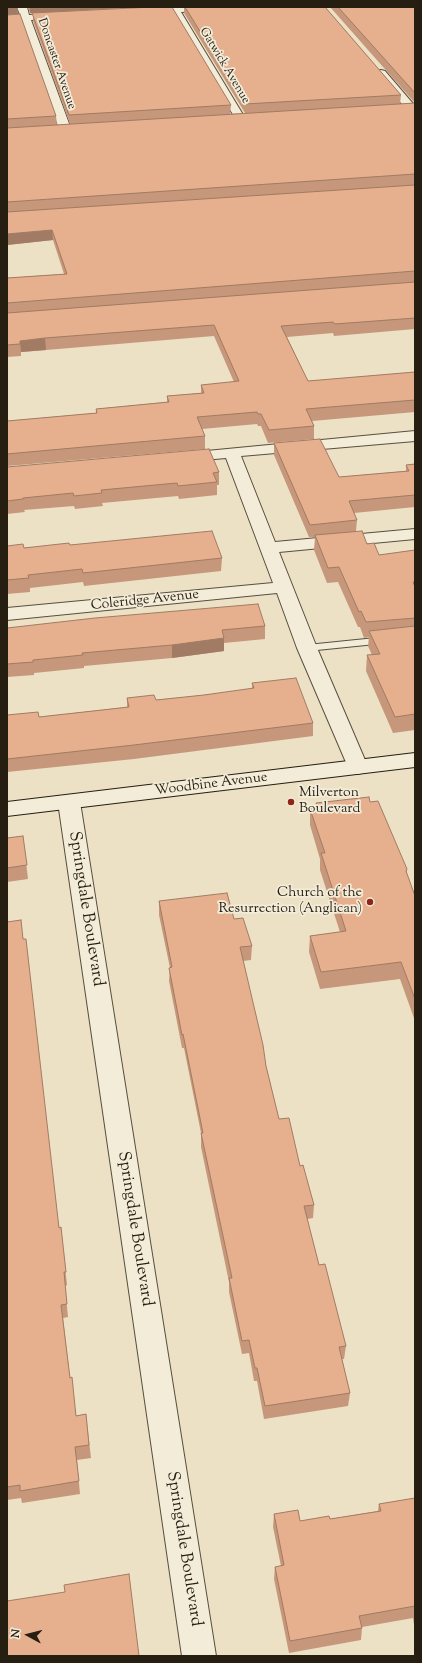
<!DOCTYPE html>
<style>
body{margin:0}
#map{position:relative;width:422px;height:1663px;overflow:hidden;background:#ece1c5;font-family:"Sorts Mill Goudy",serif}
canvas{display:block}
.frame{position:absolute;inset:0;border:8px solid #271e12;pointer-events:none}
.north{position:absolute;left:8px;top:1615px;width:40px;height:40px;-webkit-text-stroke:3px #f3ecd9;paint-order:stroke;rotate:277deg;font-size:11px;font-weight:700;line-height:16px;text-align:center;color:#271e12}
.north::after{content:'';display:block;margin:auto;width:14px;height:18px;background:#271e12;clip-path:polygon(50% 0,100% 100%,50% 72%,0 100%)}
</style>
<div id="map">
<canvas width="422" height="1663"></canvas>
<div class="frame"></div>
<div class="north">N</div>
</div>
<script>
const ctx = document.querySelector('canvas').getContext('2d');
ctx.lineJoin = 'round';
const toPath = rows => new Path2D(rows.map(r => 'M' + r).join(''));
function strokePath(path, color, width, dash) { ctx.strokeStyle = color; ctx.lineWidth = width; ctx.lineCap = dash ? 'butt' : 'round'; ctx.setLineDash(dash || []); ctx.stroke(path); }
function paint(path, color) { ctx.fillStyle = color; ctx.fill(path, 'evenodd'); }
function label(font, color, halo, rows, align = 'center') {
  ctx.font = font + ' "Sorts Mill Goudy",serif'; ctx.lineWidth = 3.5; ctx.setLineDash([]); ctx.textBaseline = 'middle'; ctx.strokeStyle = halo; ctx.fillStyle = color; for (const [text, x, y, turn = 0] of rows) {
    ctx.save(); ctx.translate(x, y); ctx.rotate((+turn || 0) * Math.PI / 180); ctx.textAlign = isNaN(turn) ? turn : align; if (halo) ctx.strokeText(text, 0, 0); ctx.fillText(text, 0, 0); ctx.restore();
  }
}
const lane = toPath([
 [415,634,415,640,307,651,303,650,301,648,303,646,307,645,415,634]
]);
const street = toPath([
 [17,7,27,7,29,15,62,13,67,16,62,19,31,20,71,129,69,131,61,131,59,129,22,21,7,22,7,16,20,15,17,7],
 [168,7,232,7,227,10,181,12,245,118,244,120,236,120,235,118,172,12,144,14,139,11,144,8,168,7],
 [381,70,385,71,415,106,415,110,407,110,377,75,376,73,377,71,381,70],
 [415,431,415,441,241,456,275,542,415,529,415,539,279,552,317,648,368,767,365,772,358,774,351,772,348,767,297,648,277,593,7,620,7,608,273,583,226,458,181,462,175,460,173,457,175,454,415,431],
 [69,795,77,797,80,802,216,1656,182,1656,58,802,61,797,69,795]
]);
const secondary = toPath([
 [415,753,415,767,7,816,7,802,415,753]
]);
const wall = toPath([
 [7,7,17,7,18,14,10,15,56,116,57,125,70,124,33,21,33,13,30,13,28,7,142,7,80,11,231,105,230,114,245,113,184,13,184,7,325,7,401,95,400,104,415,103,330,7,415,7,415,185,124,204,415,185,415,329,334,336,333,333,287,337,308,381,415,372,415,412,312,421,314,426,314,439,268,443,261,426,258,426,257,424,202,429,205,436,205,449,7,466,7,421,96,413,96,409,167,402,167,396,201,393,201,385,234,382,214,336,46,350,21,352,21,356,7,357,7,278,64,274,53,240,7,245],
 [274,443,339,477,406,471,406,465,415,464,415,507,354,513,357,520,356,531,367,544,379,555,415,550,415,730,393,733,366,671,367,655,372,655,368,646,369,637,364,638,360,627,358,627,338,582,327,583,314,550,315,537,309,537,274,455],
 [7,467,219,472,219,485,217,485,217,495,179,499,178,496,102,503,103,506,75,509,74,506,24,510,25,512,7,514],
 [70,545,222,558,221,571,84,586,83,582,30,588,30,592,7,594,7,546,24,548],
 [265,626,265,639,224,643,224,651,172,658,84,666,84,668,34,673,34,675,7,677,7,628],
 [252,683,313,723,313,736,134,759,7,772,7,715,39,717,127,707,127,698,156,700,204,695,252,689],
 [370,802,407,869,407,874,415,896,415,1021,400,979,320,989,309,952,310,936,340,932,320,870,320,859,310,825,310,809,316,809,316,803],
 [23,836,28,879,7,882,7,838],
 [159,901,234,919,252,946,251,960,243,961,266,1066,279,1119,300,1166,314,1205,313,1218,307,1219,319,1265,346,1346,344,1359,342,1359,350,1393,348,1406,264,1419,257,1381,254,1381,249,1353,242,1354,229,1292,229,1282,201,1147,201,1133,184,1048,182,1048,169,981,170,968,159,915],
 [7,922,59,1228,61,1227,67,1285,65,1286,68,1317,63,1318,70,1378,76,1416,86,1414,91,1458,77,1460,80,1494,22,1503,21,1498,7,1500],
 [415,1498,415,1625,414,1625,413,1618,362,1627,362,1628,361,1640,289,1653,274,1579,275,1567,281,1566,273,1527,274,1514,300,1521,330,1519,378,1511,379,1504]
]);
const shadedWall = toPath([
 [7,7,17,7,18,14,7,15],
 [30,7,142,7,30,13],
 [52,230,53,240,7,245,7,234],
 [45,338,46,350,21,352,20,341],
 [224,638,224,651,172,658,172,645]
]);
const building = toPath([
 [153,7,172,7,231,105,69,115,32,13,153,7],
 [185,7,325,7,401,95,245,104,185,7],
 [338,7,415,7,415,93,338,7],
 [20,14,56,116,7,119,7,15,20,14],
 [415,103,415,174,7,202,7,128,415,103],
 [415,185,415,271,7,303,7,278,67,274,52,230,7,234,7,212,415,185],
 [415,282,415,318,335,324,333,322,281,326,308,381,415,372,415,400,306,409,314,426,269,430,261,414,258,414,257,412,197,417,205,436,7,454,7,421,97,413,96,409,169,402,167,396,204,393,201,385,239,381,214,325,45,338,20,341,20,344,7,345,7,313,415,282],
 [320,439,339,477,409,471,406,465,415,464,415,495,349,501,357,520,310,525,274,443,320,439],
 [209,449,219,472,213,473,217,482,178,486,177,483,101,490,102,493,74,496,73,493,23,498,23,499,7,501,7,467,209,449],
 [212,531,222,558,83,573,82,569,28,575,29,578,7,580,7,546,23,544,24,548,69,543,70,545,212,531],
 [362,531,367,544,374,543,379,555,415,550,415,582,413,582,415,587,415,618,366,622,361,611,359,612,339,567,328,568,315,535,362,531],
 [258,604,265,626,222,630,224,638,172,645,82,653,83,655,33,660,33,662,7,664,7,628,95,618,258,604],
 [415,626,415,714,395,717,367,655,380,654,369,631,415,626],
 [296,678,313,723,134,745,7,759,7,715,38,712,39,717,129,707,127,698,154,695,156,700,204,695,254,688,252,683,296,678],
 [369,797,370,802,378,801,407,869,406,871,415,896,415,999,401,962,321,972,310,936,346,931,321,853,325,853,310,809,318,808,316,803,369,797],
 [23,836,27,865,7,868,7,838,23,836],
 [227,893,234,919,243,918,252,946,240,947,263,1045,266,1066,279,1119,289,1118,300,1166,303,1165,314,1205,304,1206,319,1265,325,1264,346,1346,339,1347,350,1393,265,1406,257,1368,255,1368,249,1340,242,1341,229,1278,232,1278,201,1133,203,1133,183,1034,182,1035,169,968,172,967,159,901,227,893],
 [21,920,23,939,26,939,59,1228,61,1227,66,1272,64,1272,67,1304,61,1305,70,1378,72,1377,76,1416,86,1414,89,1445,75,1447,79,1481,20,1491,20,1485,7,1487,7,922,21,920],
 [415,1498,415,1606,359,1616,362,1628,290,1641,275,1567,284,1565,274,1514,298,1510,300,1521,329,1516,330,1519,381,1511,379,1504,415,1498],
 [129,1574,139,1656,7,1656,7,1601,65,1592,64,1585,129,1574]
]);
const markers = [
 [291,802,4,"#8f2418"],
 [370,902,4,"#8f2418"]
];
const farStreetnames = [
 ["Doncaster Avenue",56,64,71],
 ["Gatwick Avenue",224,66,59]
];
const streetNames = [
 ["Coleridge Avenue",145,601,-6],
 ["Woodbine Avenue",211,785,-7]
];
const poiNames = [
 ["Milverton",299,794],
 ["Boulevard",299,810],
 ["Church of the",362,894,"right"],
 ["Resurrection (Anglican)",362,910,"right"]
];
const nearStreetnames = [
 ["Springdale Boulevard",85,909,81],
 ["Springdale Boulevard",134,1229,81],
 ["Springdale Boulevard",183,1549,81]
];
strokePath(lane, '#584f3f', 2);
strokePath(street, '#584f3f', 2);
strokePath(secondary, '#271e12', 2);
paint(lane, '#f3ecd9');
paint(street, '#f3ecd9');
paint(secondary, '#f3ecd9');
paint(wall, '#c6977a');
paint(shadedWall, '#a17b63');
paint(building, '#e6b08e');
strokePath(building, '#a17b63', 1);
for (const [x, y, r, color] of markers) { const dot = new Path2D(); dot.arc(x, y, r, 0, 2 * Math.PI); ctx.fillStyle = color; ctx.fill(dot); strokePath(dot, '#f3ecd9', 1.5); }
label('12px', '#271e12', '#f3ecd9', farStreetnames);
label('14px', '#271e12', '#f3ecd9', streetNames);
label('14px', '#271e12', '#f3ecd9', poiNames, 'left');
label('17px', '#271e12', '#f3ecd9', nearStreetnames);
</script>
